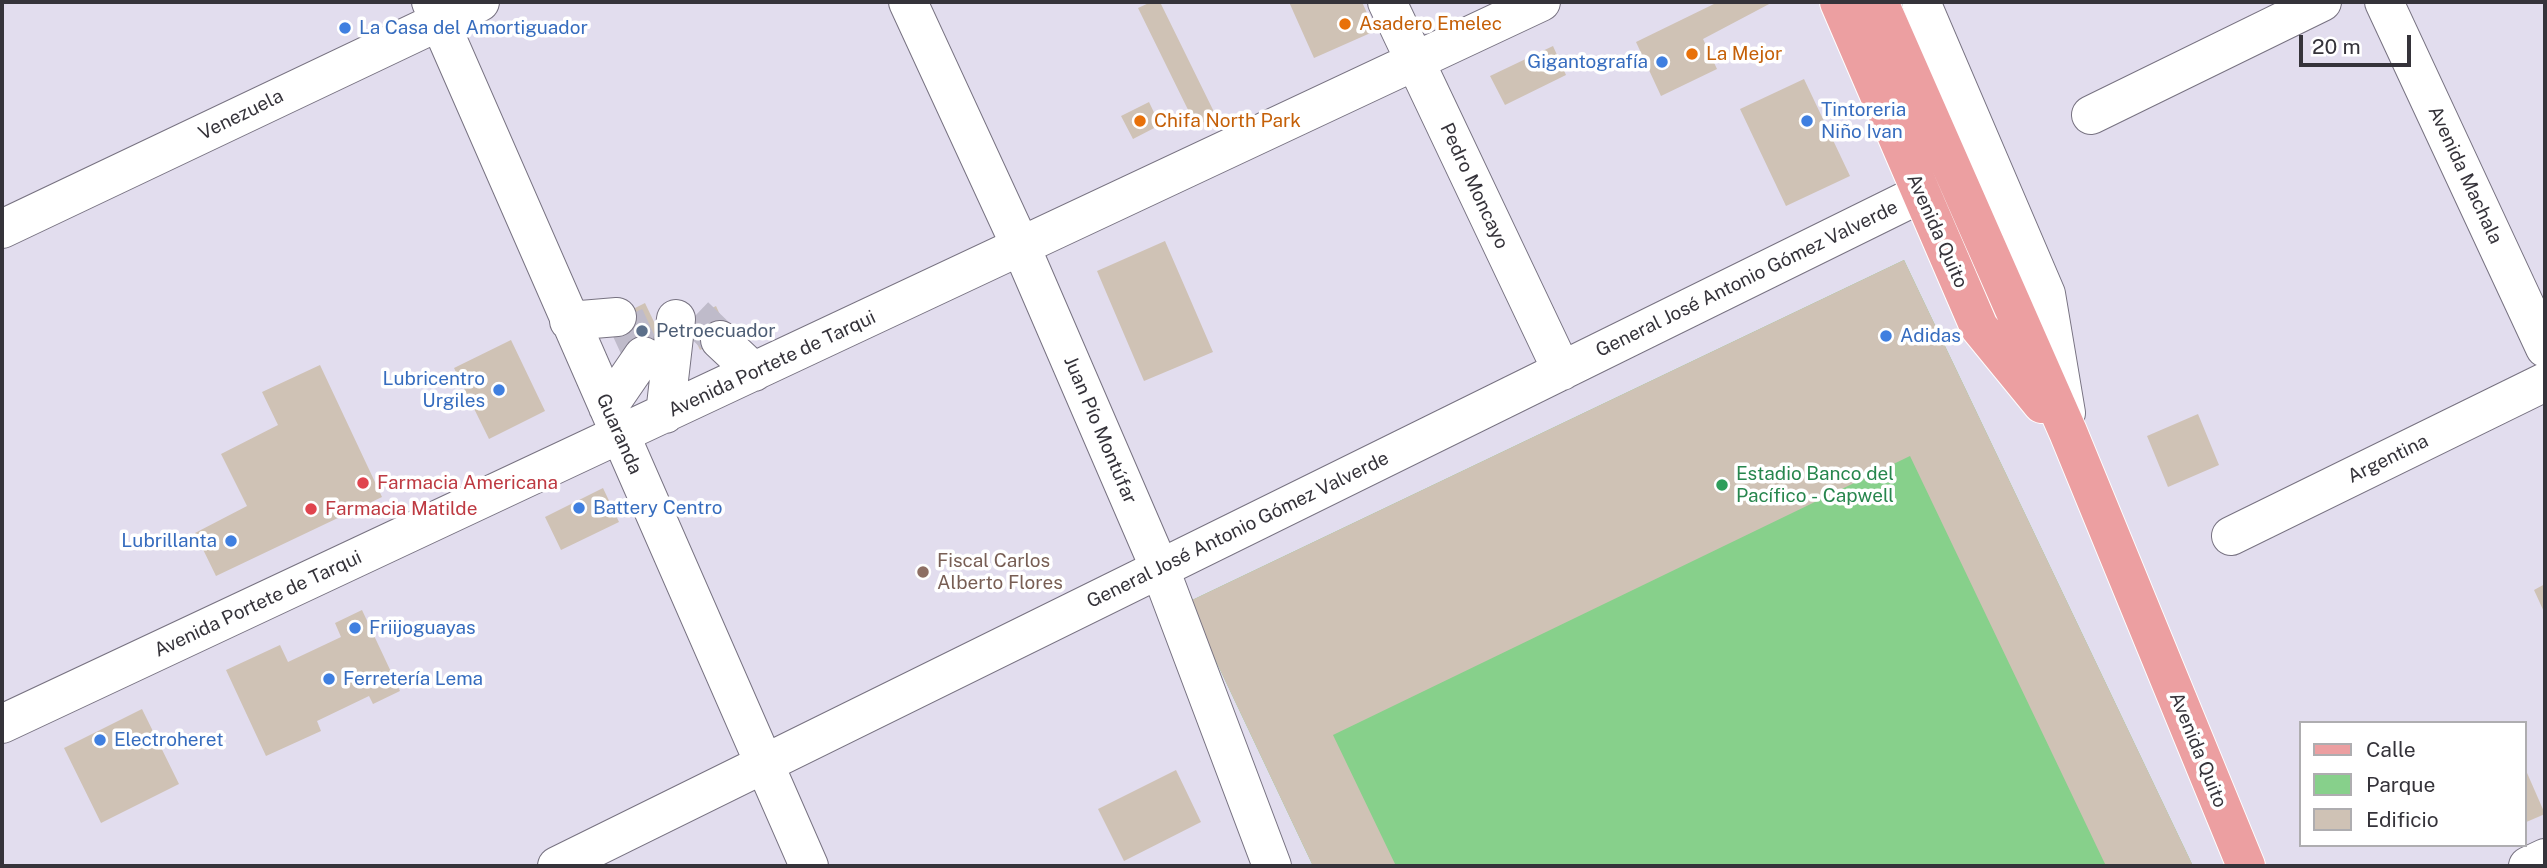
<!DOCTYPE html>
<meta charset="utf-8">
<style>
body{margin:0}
#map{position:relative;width:2547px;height:868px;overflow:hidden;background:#e2ddee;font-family:"Public Sans",sans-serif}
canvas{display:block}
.frame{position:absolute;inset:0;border:4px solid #35333a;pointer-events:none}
.legend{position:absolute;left:2299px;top:721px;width:228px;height:126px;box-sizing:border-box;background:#fff;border:2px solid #aeadb0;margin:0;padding:9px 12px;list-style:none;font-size:21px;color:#35333a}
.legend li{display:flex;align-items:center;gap:14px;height:35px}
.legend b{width:35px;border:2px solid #aeadb0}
.scale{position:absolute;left:2299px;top:35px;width:112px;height:32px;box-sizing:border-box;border:4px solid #35333a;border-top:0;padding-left:9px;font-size:21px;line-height:24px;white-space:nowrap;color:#35333a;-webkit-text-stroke:5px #fff;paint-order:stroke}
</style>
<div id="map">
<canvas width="2547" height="868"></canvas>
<div class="frame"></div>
<ul class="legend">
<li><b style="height:9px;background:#ec9fa1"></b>Calle</li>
<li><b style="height:19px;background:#87d08b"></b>Parque</li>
<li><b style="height:19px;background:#cfc2b5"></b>Edificio</li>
</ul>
<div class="scale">20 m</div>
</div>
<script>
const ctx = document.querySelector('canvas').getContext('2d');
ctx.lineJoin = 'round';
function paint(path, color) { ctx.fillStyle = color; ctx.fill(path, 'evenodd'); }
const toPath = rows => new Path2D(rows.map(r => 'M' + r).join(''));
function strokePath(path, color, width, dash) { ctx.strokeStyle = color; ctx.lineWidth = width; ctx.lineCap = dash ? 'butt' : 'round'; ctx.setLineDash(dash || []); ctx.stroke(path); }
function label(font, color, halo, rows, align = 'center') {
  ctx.font = font + ' "Public Sans",sans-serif'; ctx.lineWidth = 7; ctx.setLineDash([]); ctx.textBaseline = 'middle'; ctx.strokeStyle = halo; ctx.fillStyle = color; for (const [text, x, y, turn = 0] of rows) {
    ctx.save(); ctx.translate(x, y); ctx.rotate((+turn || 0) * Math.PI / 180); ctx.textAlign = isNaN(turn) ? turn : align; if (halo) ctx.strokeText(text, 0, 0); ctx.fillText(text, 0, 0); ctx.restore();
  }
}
const green = toPath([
 [1904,260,2193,866,1313,866,1188,602]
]);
const building = toPath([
 [1151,2,1160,2,1216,116,1196,126,1138,8],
 [1289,2,1362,2,1375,31,1314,58],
 [1718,2,1773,2,1703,39,1717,69,1661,96,1636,42],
 [1553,46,1566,75,1505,105,1490,76],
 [1804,79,1850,176,1786,206,1740,109],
 [1149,102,1160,125,1133,139,1121,116],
 [1165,241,1213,352,1144,381,1097,271],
 [1904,260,2193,866,2106,866,1910,456,1333,735,1396,866,1313,866,1188,602],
 [645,303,665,345,638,359,617,317],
 [716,306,730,336,700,350,686,321],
 [511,340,545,411,489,439,454,368],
 [320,365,382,497,216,576,195,533,247,506,221,454,278,425,262,392],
 [2198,414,2219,465,2168,487,2147,436],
 [603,488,619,522,561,550,545,517],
 [2545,584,2545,614,2534,590],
 [362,610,400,691,373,704,369,696,317,721,321,731,266,756,226,670,280,645,288,662,341,637,335,623],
 [142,709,179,784,101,823,64,748],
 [2524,766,2545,814,2524,823],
 [1176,770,1201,822,1124,861,1098,809]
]);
const minorTunnel = toPath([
 [695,316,720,340],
 [625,317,643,356]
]);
const minor = toPath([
 [431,2,809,866],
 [908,2,1021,247,1160,569,1272,866],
 [1387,2,1562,371],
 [1921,2,2046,294,2066,413],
 [2384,2,2545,348],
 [2091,115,2322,2],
 [2,229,480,2],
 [569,321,617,317],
 [720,340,754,372],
 [608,407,643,356],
 [665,414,676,319],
 [2231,536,2545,382],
 [2,724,1541,2],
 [557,866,1920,194],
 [2528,866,2545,858]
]);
const major = toPath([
 [1839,2,1979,327,2042,404],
 [1879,2,2068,432,2246,866]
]);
const markers = [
 [1345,24,7,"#e8710a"],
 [345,28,7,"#3f7fe0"],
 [1692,54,7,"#e8710a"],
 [1662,62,7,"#3f7fe0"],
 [1140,121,7,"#e8710a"],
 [1807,121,7,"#3f7fe0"],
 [642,331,7,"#5c6f8a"],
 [1886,336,7,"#3f7fe0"],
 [499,390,7,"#3f7fe0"],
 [363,483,7,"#e0444e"],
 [1722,485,7,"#2e9e5b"],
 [579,508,7,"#3f7fe0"],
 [311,509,7,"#e0444e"],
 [231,541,7,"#3f7fe0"],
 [923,572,7,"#8d6e63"],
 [355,628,7,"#3f7fe0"],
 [329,679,7,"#3f7fe0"],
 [100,740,7,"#3f7fe0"]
];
const foodNames = [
 ["Asadero Emelec",1359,24],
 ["La Mejor",1706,54],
 ["Chifa North Park",1154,121]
];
const shopNames = [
 ["La Casa del Amortiguador",359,28],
 ["Gigantografía",1648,62,"right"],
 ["Tintoreria",1821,110],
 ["Niño Ivan",1821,132],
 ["Adidas",1900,336],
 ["Lubricentro",485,379,"right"],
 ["Urgiles",485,401,"right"],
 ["Battery Centro",593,508],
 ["Lubrillanta",217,541,"right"],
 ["Friijoguayas",369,628],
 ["Ferretería Lema",343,679],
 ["Electroheret",114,740]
];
const streetNames = [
 ["Venezuela",241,115,-26],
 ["Avenida Machala",2465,175,65],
 ["Pedro Moncayo",1474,186,65],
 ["Avenida Quito",1937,231,66],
 ["General José Antonio Gómez Valverde",1747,279,-26],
 ["Avenida Portete de Tarqui",772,364,-25],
 ["Juan Pío Montúfar",1100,430,67],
 ["Guaranda",619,434,66],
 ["Argentina",2388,459,-26],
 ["General José Antonio Gómez Valverde",1238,530,-26],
 ["Avenida Portete de Tarqui",258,604,-25],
 ["Avenida Quito",2198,750,68]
];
const serviceNames = [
 ["Petroecuador",656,331]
];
const leisureNames = [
 ["Estadio Banco del",1736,474],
 ["Pacífico - Capwell",1736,496]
];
const healthNames = [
 ["Farmacia Americana",377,483],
 ["Farmacia Matilde",325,509]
];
const educationNames = [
 ["Fiscal Carlos",937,561],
 ["Alberto Flores",937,583]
];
paint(green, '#87d08b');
paint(building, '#cfc2b5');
strokePath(minorTunnel, '#bfbbca', 38, [38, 19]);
strokePath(minor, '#777281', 40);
strokePath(major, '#fff', 40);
strokePath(minor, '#fff', 38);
strokePath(major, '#ec9fa1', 38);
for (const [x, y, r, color] of markers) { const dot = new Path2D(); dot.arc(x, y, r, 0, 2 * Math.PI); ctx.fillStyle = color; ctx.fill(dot); strokePath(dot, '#fff', 2.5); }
label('19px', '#c56008', '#fff', foodNames, 'left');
label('19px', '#366cbe', '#fff', shopNames, 'left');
label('19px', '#35333a', '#fff', streetNames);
label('19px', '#4e5e75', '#fff', serviceNames, 'left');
label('19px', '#27864d', '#fff', leisureNames, 'left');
label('19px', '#be3a42', '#fff', healthNames, 'left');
label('19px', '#785e54', '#fff', educationNames, 'left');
</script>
